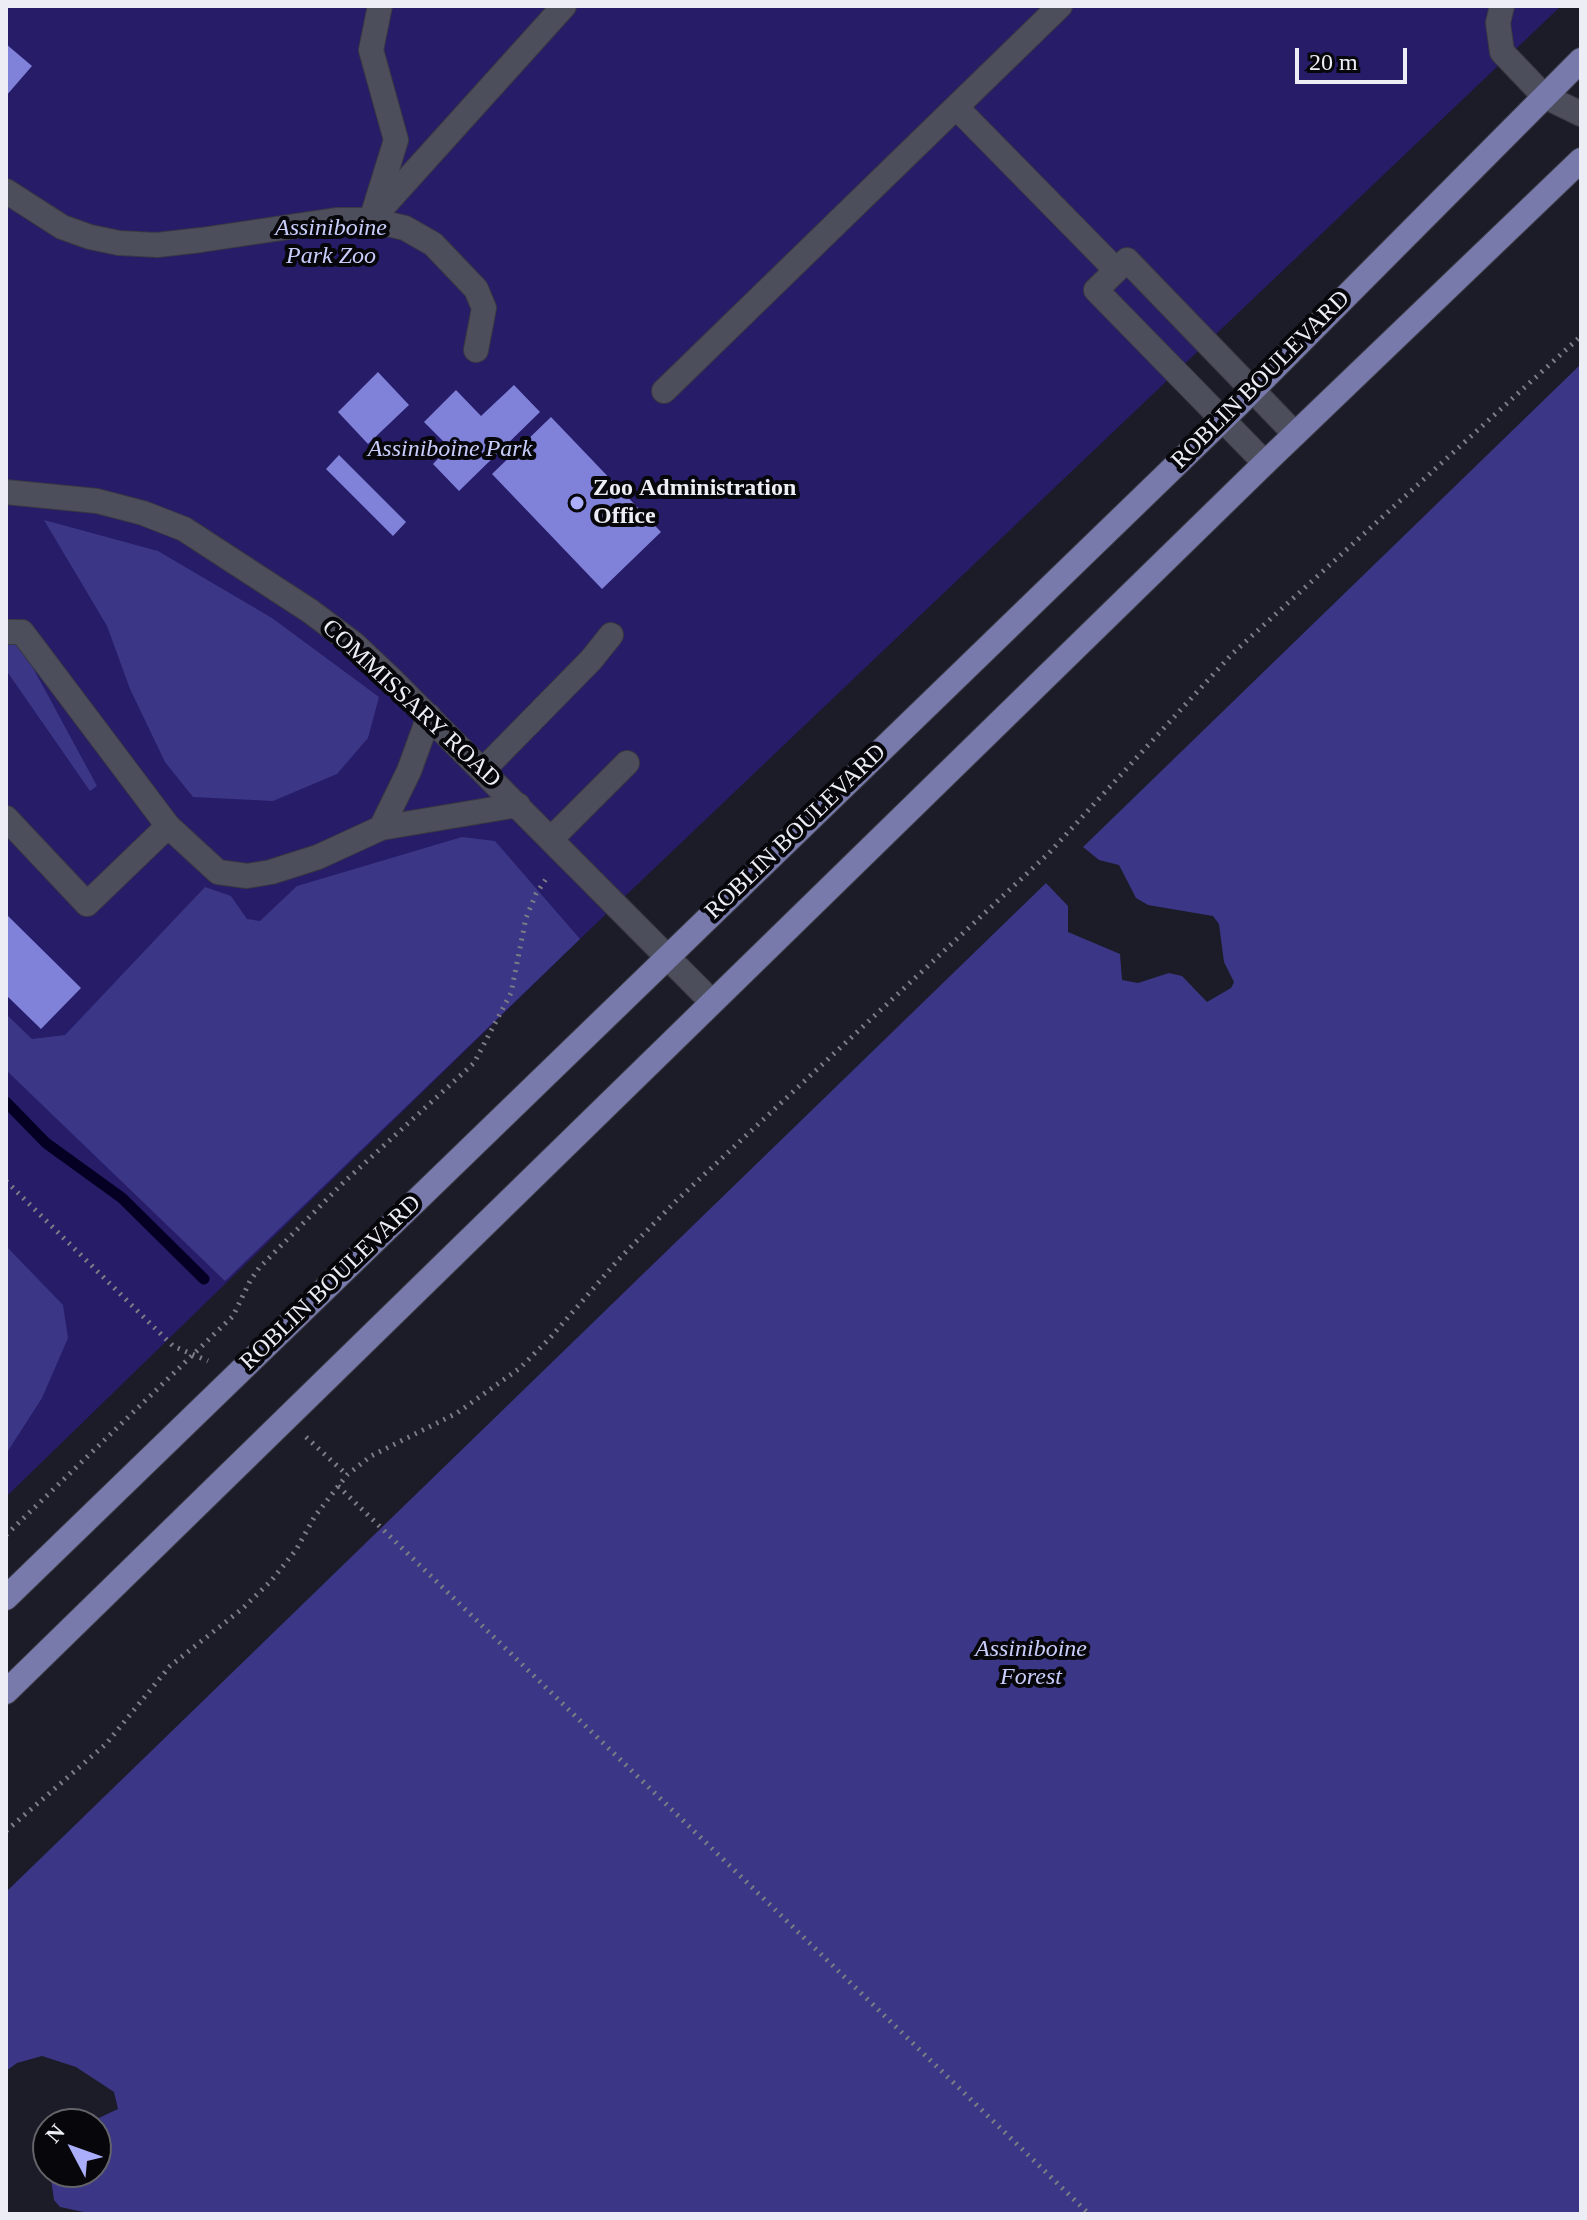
<!DOCTYPE html>
<style>
body{margin:0}
#map{position:relative;width:1587px;height:2220px;overflow:hidden;background:#1b1c27;font-family:Georgia,serif}
canvas{display:block}
.frame{position:absolute;inset:0;border:8px solid #ecedf5;pointer-events:none}
.north{position:absolute;left:32px;top:2108px;width:80px;height:80px;box-sizing:border-box;background:#07070b;border:2px solid #636369;border-radius:50%;rotate:311deg;font-size:22px;font-weight:700;line-height:32px;text-align:center;color:#ecedf5}
.north::after{content:'';display:block;margin:auto;width:28px;height:36px;background:#abaffb;clip-path:polygon(50% 0,100% 100%,50% 72%,0 100%)}
.scale{position:absolute;left:1295px;top:48px;width:112px;height:36px;box-sizing:border-box;border:4px solid #ecedf5;border-top:0;padding-left:10px;font-size:24px;line-height:28px;white-space:nowrap;color:#ecedf5;-webkit-text-stroke:6px #07070b;paint-order:stroke}
</style>
<div id="map">
<canvas width="1587" height="2220"></canvas>
<div class="frame"></div>
<div class="north">N</div>
<div class="scale">20 m</div>
</div>
<script>
const ctx = document.querySelector('canvas').getContext('2d');
ctx.lineJoin = 'round';
function paint(path, color) { ctx.fillStyle = color; ctx.fill(path, 'evenodd'); }
const toPath = rows => new Path2D(rows.map(r => 'M' + r).join(''));
function strokePath(path, color, width, dash) { ctx.strokeStyle = color; ctx.lineWidth = width; ctx.lineCap = dash ? 'butt' : 'round'; ctx.setLineDash(dash || []); ctx.stroke(path); }
function label(font, color, halo, rows, align = 'center') {
  ctx.font = font + ' Georgia,serif'; ctx.lineWidth = 8; ctx.setLineDash([]); ctx.textBaseline = 'middle'; ctx.strokeStyle = halo; ctx.fillStyle = color; for (const [text, x, y, turn = 0] of rows) {
    ctx.save(); ctx.translate(x, y); ctx.rotate((+turn || 0) * Math.PI / 180); ctx.textAlign = isNaN(turn) ? turn : align; if (halo) ctx.strokeText(text, 0, 0); ctx.fillText(text, 0, 0); ctx.restore();
  }
}
const green = toPath([
 [6,6,1561,6,580,939,6,1497]
]);
const forest = toPath([
 [1581,364,1581,2214,93,2214,60,2207,54,2200,50,2172,96,2172,96,2124,86,2124,118,2109,114,2092,76,2067,42,2056,17,2063,6,2071,6,1892,1046,883,1068,906,1068,932,1120,954,1122,980,1138,983,1169,973,1182,976,1207,1002,1231,988,1234,982,1224,962,1219,924,1213,916,1148,905,1136,898,1119,865,1099,860,1083,847],
 [44,520,158,551,272,618,379,697,368,738,337,774,273,801,193,797,165,762,130,689,107,626],
 [6,618,97,786,90,791,6,670],
 [462,837,495,841,580,939,225,1281,6,1070,6,1014,32,1039,65,1035,205,887,231,896,247,919,260,921,297,886],
 [6,1246,63,1305,68,1338,42,1398,6,1454]
]);
const stream = toPath([
 [6,1102,46,1143,122,1198,204,1279]
]);
const building = toPath([
 [6,44,32,66,6,96],
 [378,372,409,405,368,444,338,412],
 [514,385,540,412,459,491,433,464,449,447,424,422,456,390,481,416],
 [551,417,661,532,602,589,492,474],
 [339,455,406,522,393,536,326,469],
 [6,914,81,988,41,1029,6,995]
]);
const path = toPath([
 [6,1181,173,1346,208,1361],
 [306,1437,347,1475],
 [338,1486,1089,2214],
 [6,1535,233,1316,250,1281,259,1268,343,1183,474,1063,511,993,526,918,536,894,546,879],
 [6,1831,106,1744,170,1666,242,1609,271,1581,296,1550,315,1516,347,1475,371,1456,457,1413,520,1368,550,1338,619,1259,677,1200,1049,853,1232,654,1581,336]
]);
const minor = toPath([
 [1502,6,1498,23,1502,52,1544,96,1581,114],
 [956,107,1116,270],
 [6,191,62,227,90,237,119,243,157,245,201,240,336,220,371,220,405,228,433,244,476,289,484,308,476,350],
 [373,214,396,140,371,50,380,6],
 [371,220,564,6],
 [664,391,1060,6],
 [1265,463,1096,290,1127,260,1295,434],
 [6,492,97,501,143,513,184,529,310,611,354,644,392,680,712,1002],
 [6,632,22,632,168,826,218,872,247,876,271,872,318,857,381,828,518,805],
 [483,770,591,660,611,635],
 [6,818,87,904,168,826],
 [381,828,409,771,429,716],
 [551,839,627,763]
]);
const major = toPath([
 [6,1598,1238,405,1581,60],
 [6,1692,1265,463,1581,160]
]);
const markers = [
 [577,503,8,"#abaffb"]
];
const parkNames = [
 ["Assiniboine",331,229],
 ["Park Zoo",331,257],
 ["Assiniboine Park",450,450],
 ["Assiniboine",1031,1650],
 ["Forest",1031,1678]
];
const streetNames = [
 ["ROBLIN BOULEVARD",1261,380,-45],
 ["COMMISSARY ROAD",411,704,43],
 ["ROBLIN BOULEVARD",796,832,-44],
 ["ROBLIN BOULEVARD",331,1283,-44]
];
const poiNames = [
 ["Zoo Administration",593,489],
 ["Office",593,517]
];
paint(green, '#261c68');
paint(forest, '#3b3686');
strokePath(stream, '#050023', 11);
paint(building, '#8081d9');
strokePath(minor, '#393942', 26);
strokePath(major, '#393942', 26);
strokePath(path, '#7b7c86', 5, [2, 6]);
strokePath(minor, '#4d4e5b', 24);
strokePath(major, '#787aac', 24);
for (const [x, y, r, color] of markers) { const dot = new Path2D(); dot.arc(x, y, r, 0, 2 * Math.PI); ctx.fillStyle = color; ctx.fill(dot); strokePath(dot, '#07070b', 3); }
label('italic 24px', '#c9cdfb', '#07070b', parkNames);
label('24px', '#ecedf5', '#07070b', streetNames);
label('bold 24px', '#ecedf5', '#07070b', poiNames, 'left');
</script>
